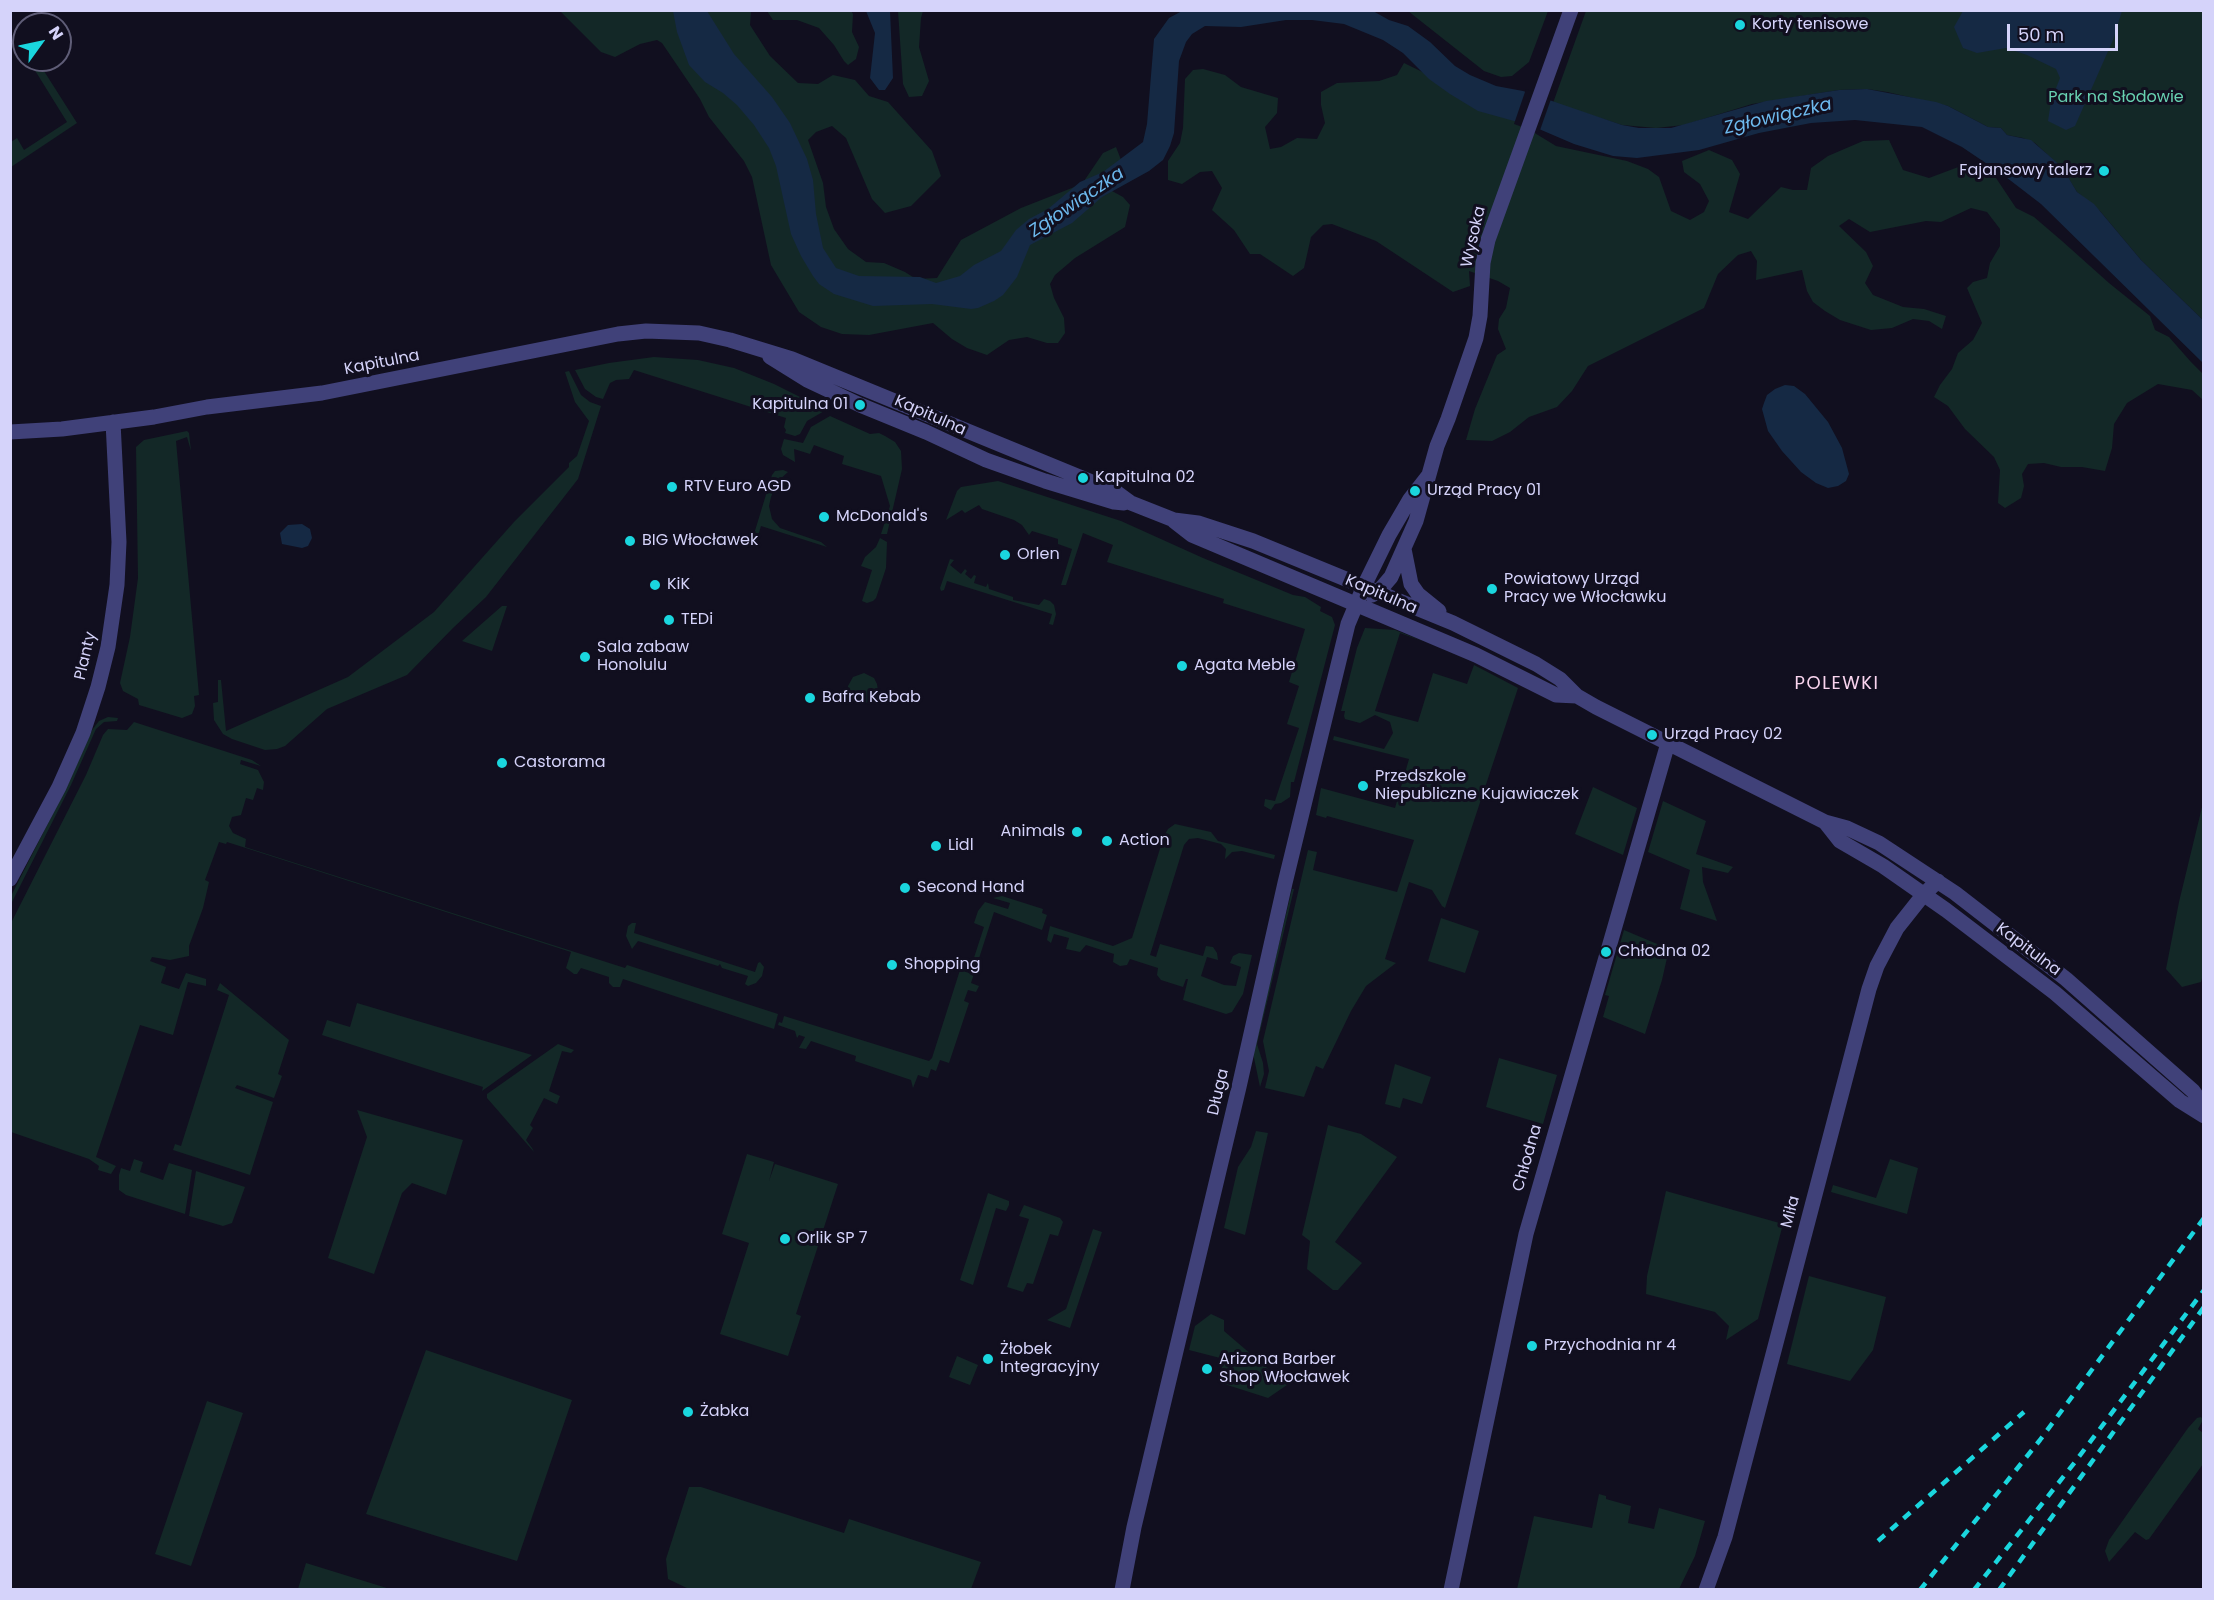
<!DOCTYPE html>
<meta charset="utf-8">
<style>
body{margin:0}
#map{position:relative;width:2214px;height:1600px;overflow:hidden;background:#110f1f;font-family:Poppins,sans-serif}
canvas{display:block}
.frame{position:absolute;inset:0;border:12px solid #d5d3fa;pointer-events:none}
.north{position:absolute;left:12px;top:12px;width:60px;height:60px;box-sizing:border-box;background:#110f1f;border:2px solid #5f5d77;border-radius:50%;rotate:57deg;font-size:16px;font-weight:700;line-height:24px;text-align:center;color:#d5d3fa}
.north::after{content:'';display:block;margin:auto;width:21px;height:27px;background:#1ad6de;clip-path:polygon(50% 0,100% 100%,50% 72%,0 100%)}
.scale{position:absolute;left:2007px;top:24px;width:111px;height:27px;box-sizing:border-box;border:3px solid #d5d3fa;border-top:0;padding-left:8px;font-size:18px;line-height:21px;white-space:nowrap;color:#d5d3fa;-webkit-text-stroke:4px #110f1f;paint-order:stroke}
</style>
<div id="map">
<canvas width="2214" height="1600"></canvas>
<div class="frame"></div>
<div class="north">N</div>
<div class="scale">50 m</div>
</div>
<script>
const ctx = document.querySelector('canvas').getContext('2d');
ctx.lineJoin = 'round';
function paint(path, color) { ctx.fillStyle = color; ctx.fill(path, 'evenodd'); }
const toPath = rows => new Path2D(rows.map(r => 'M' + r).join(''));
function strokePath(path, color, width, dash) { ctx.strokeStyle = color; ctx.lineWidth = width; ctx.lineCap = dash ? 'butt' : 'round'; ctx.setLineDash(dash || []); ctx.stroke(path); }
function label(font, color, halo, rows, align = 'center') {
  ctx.font = font + ' Poppins,sans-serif'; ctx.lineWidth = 6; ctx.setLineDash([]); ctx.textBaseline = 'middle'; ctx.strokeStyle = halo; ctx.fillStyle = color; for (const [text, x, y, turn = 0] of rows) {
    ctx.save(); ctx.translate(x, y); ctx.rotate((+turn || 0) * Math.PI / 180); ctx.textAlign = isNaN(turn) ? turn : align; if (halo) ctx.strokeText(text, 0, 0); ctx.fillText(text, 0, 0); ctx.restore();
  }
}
const green = toPath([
 [560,11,751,11,750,25,770,56,798,83,818,84,833,75,855,80,869,96,888,102,932,151,941,176,911,206,885,213,872,199,846,138,832,126,816,132,808,140,823,183,826,207,834,229,848,249,866,262,884,263,905,272,916,279,937,278,961,240,1021,208,1082,184,1103,153,1116,147,1123,165,1112,191,1123,197,1130,205,1125,227,1075,258,1055,275,1050,284,1054,298,1064,318,1065,333,1058,343,1047,343,1027,337,1009,340,987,355,967,348,952,339,933,323,869,335,842,334,821,327,799,312,771,265,752,177,744,161,709,117,700,99,662,43,657,40,640,44,615,57,601,52],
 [767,11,851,11,853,14,852,32,859,47,856,59,848,65,844,61,834,45,819,28,797,20,773,20],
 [898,11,923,11,921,18,919,47,929,81,922,96,909,97,903,84],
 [1408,11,1548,11,1529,62,1512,76,1501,77,1484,71],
 [1586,11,2203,11,2203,320,2141,260,2100,211,2077,192,2062,168,2035,143,2023,138,2007,135,2001,128,1988,127,1948,106,1887,92,1867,89,1839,90,1752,104,1684,125,1656,128,1622,125,1553,103],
 [26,60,37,60,77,123,11,167,11,142,17,138,24,150,67,122,31,64,29,65],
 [1404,63,1484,102,1556,146,1627,161,1648,169,1659,177,1671,211,1690,220,1704,212,1709,201,1700,184,1684,172,1682,161,1709,150,1732,160,1740,174,1729,212,1748,219,1781,187,1793,190,1807,190,1811,168,1828,156,1863,141,1889,140,1903,170,1929,178,1969,163,1990,169,2016,208,2034,217,2062,241,2109,283,2150,316,2155,330,2169,337,2191,362,2203,374,2203,400,2192,390,2158,384,2127,403,2114,424,2112,448,2105,471,2082,467,2061,467,2044,463,2028,464,2022,474,2024,486,2021,498,2005,508,1998,503,2000,470,1994,457,1965,429,1948,406,1934,397,1940,385,1952,369,1958,353,1973,340,1982,323,1967,288,1973,282,1987,278,1990,263,2000,246,2000,229,1987,212,1971,208,1941,222,1926,221,1870,232,1849,219,1839,226,1866,252,1873,266,1865,283,1873,295,1903,307,1924,309,1946,316,1942,329,1929,321,1913,319,1892,328,1871,330,1840,320,1825,311,1813,302,1807,291,1802,270,1756,280,1757,261,1751,251,1738,255,1718,274,1704,308,1588,366,1572,391,1557,407,1529,417,1510,432,1492,441,1466,440,1475,409,1497,355,1506,349,1498,329,1499,319,1506,308,1510,288,1498,281,1469,271,1470,286,1453,292,1376,241,1332,224,1323,225,1311,237,1304,268,1293,276,1260,254,1250,254,1234,230,1212,210,1222,188,1212,171,1200,172,1182,184,1168,180,1168,161,1180,143,1183,128,1185,79,1193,70,1203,69,1225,75,1241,87,1278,98,1277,113,1265,127,1270,149,1281,147,1297,138,1317,139,1325,123,1321,105,1321,92,1337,83,1379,81,1397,75],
 [654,357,698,360,734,368,774,384,826,410,807,421,800,434,795,436,785,433,786,430,784,427,786,418,634,370,629,379,616,380,610,383,603,399,596,397,585,389,575,370,609,363],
 [569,371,581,395,590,402,601,406,578,479,486,597,453,628,407,675,327,709,285,746,277,749,265,750,232,739,223,734,214,720,213,703,218,702,218,680,221,680,226,731,348,677,434,612,514,522,569,467,569,463,577,456,589,421,575,402,565,372],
 [830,416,870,434,879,433,885,436,895,442,901,451,902,469,887,534,881,534,890,506,881,476,842,464,844,456,814,445,810,454,794,449,795,462,783,455,781,449,784,439,803,443,811,427],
 [187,431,189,433,191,451,187,437,176,441,199,695,194,696,195,706,192,714,182,718,139,705,138,699,123,691,120,683,130,637,138,578,136,447,144,440],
 [783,470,788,472,777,482,771,497,769,506,772,519,780,528,821,542,827,547,761,526,758,536,754,534,772,475,775,471],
 [998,481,1121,521,1203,558,1293,595,1305,597,1321,607,1320,611,1332,617,1335,625,1294,782,1291,782,1290,797,1281,803,1275,804,1271,810,1264,806,1265,799,1275,801,1299,728,1287,724,1299,686,1289,682,1305,629,1223,603,1224,599,1107,562,1113,545,1083,533,1066,585,1061,585,1072,549,1058,544,1058,539,1032,531,1029,535,1022,525,1014,520,982,509,979,505,965,513,962,510,946,520,957,491,961,487],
 [880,538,887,542,886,568,876,598,873,601,867,603,862,601,872,570,861,566,865,557,876,547],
 [950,559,954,560,950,565,961,574,965,569,967,571,965,574,971,579,974,575,976,576,974,583,986,587,988,583,989,589,1013,597,1013,600,1039,605,1044,599,1050,601,1054,605,1056,614,1053,625,1049,624,1052,614,947,581,944,590,941,591,940,588],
 [502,606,507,606,492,651,462,641],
 [1365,628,1395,630,1425,642,1400,633,1375,711,1418,722,1433,673,1467,684,1474,665,1518,688,1445,908,1442,906,1432,890,1409,882,1385,959,1396,963,1366,986,1351,1011,1323,1069,1316,1066,1304,1097,1265,1088,1269,1071,1263,1041,1308,850,1317,852,1313,870,1397,892,1414,840,1327,816,1326,818,1316,815,1321,788,1395,808,1409,759,1333,740,1334,736,1384,749,1393,733,1390,722,1375,715,1360,723,1345,719,1344,716,1345,711,1341,711,1357,648],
 [864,673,874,678,877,684,878,691,872,701,862,704,852,699,848,693,848,686,853,677],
 [108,717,118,718,117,721,104,722,96,729,71,785,11,904,11,896,69,782,92,730,99,721],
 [134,722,252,760,261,766,241,760,240,764,258,770,264,782,263,790,257,788,253,800,246,798,241,815,232,817,229,826,233,833,246,839,245,847,625,968,627,965,778,1014,774,1029,623,979,620,987,613,987,609,983,609,977,581,968,577,974,574,974,566,968,571,952,227,842,226,844,219,842,205,880,209,882,203,908,189,946,189,956,170,960,152,957,150,961,166,967,161,983,179,989,186,973,206,979,206,986,188,982,173,1035,140,1025,96,1157,116,1166,111,1174,98,1170,99,1166,89,1159,11,1132,11,923,86,775,103,735,108,729,127,730],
 [1593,787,1637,808,1623,855,1575,834],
 [1663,801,1706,821,1696,854,1733,867,1728,873,1702,867,1703,882,1717,921,1680,909,1690,870,1648,852],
 [2203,803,2203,975,2201,982,2182,987,2166,969,2179,902],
 [1175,824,1211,832,1218,841,1275,855,1274,859,1242,851,1232,852,1225,859,1226,849,1221,844,1198,838,1189,839,1184,845,1154,942,1150,955,1156,957,1160,944,1203,956,1206,946,1213,947,1217,953,1218,960,1207,957,1201,976,1224,985,1236,986,1241,967,1230,963,1233,956,1239,953,1252,955,1243,994,1232,1012,1226,1014,1183,1000,1188,979,1186,979,1183,987,1161,980,1157,975,1158,968,1130,959,1127,965,1120,966,1113,962,1114,954,1086,945,1080,952,1066,949,1069,938,1054,934,1051,943,1047,940,1050,926,1113,946,1132,938,1164,836,1168,829],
 [1292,889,1294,889,1257,1044,1263,1063,1264,1074,1260,1087,1253,1053],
 [1002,896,1043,909,1042,913,1047,915,1042,930,994,912,971,983,979,986,976,992,968,990,964,1001,969,1003,949,1063,940,1060,936,1071,931,1069,928,1078,918,1075,913,1088,911,1080,855,1061,856,1056,811,1041,806,1049,799,1048,805,1037,799,1035,797,1038,795,1031,778,1025,779,1022,782,1023,784,1016,929,1061,932,1058,960,970,969,973,984,927,974,923,978,911,985,902,1008,909,1010,903,993,898],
 [1441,918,1479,931,1465,973,1428,961],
 [632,923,636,923,634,933,755,972,758,963,760,962,764,967,762,976,756,983,748,986,745,984,748,976,722,968,720,964,718,966,638,941,632,949,626,936,628,926],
 [1624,930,1669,949,1662,980,1645,1034,1603,1017,1609,996,1605,995],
 [220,983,289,1040,278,1074,282,1076,274,1098,237,1085,235,1088,273,1102,250,1175,173,1150,175,1144,181,1146,229,995,217,990],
 [357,1003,532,1055,482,1091,483,1087,322,1035,327,1020,350,1027],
 [558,1044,574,1050,571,1053,562,1051,549,1091,560,1096,557,1104,544,1098,530,1125,533,1128,526,1140,532,1148,534,1152,487,1098,487,1094],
 [1499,1058,1557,1075,1543,1124,1486,1107],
 [1395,1064,1431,1077,1422,1104,1403,1098,1400,1108,1385,1104],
 [357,1110,463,1140,446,1195,412,1183,402,1193,374,1274,328,1258,367,1137],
 [1328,1125,1361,1134,1397,1157,1335,1242,1362,1263,1338,1290,1333,1290,1307,1269,1310,1241,1302,1235],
 [1256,1131,1268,1133,1245,1235,1224,1228,1238,1167,1251,1147],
 [747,1154,774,1162,769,1181,775,1164,838,1184,796,1314,801,1316,788,1356,720,1334,749,1243,722,1234],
 [134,1159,143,1162,140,1172,163,1180,169,1163,192,1170,185,1214,126,1195,119,1190,119,1175,121,1168,130,1171],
 [1890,1159,1918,1168,1907,1214,1831,1192,1833,1185,1876,1198],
 [196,1171,245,1187,232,1223,223,1226,189,1216],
 [1666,1191,1783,1224,1758,1319,1726,1340,1729,1326,1715,1312,1646,1294,1647,1276],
 [988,1193,1009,1201,1009,1205,1006,1211,996,1208,973,1285,960,1280],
 [1024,1205,1060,1218,1063,1222,1058,1236,1050,1234,1033,1284,1027,1283,1023,1292,1007,1287,1029,1219,1019,1216],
 [1093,1229,1102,1232,1070,1328,1047,1320,1066,1309],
 [1809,1276,1886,1297,1873,1350,1850,1381,1787,1364],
 [1211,1314,1224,1320,1224,1331,1287,1385,1268,1398,1218,1382,1224,1359,1189,1350,1195,1326],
 [426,1350,572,1400,517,1561,366,1514],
 [957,1356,978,1365,970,1385,949,1377],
 [207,1401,243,1413,191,1566,155,1554],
 [2197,1418,2201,1417,2203,1420,2198,1429,2203,1433,2203,1464,2149,1539,2146,1540,2135,1532,2109,1562,2105,1551,2109,1540,2188,1428],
 [689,1487,701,1487,844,1533,849,1519,981,1562,971,1589,689,1589,668,1579,666,1559],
 [1599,1494,1606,1496,1606,1499,1631,1506,1628,1523,1654,1529,1659,1508,1705,1521,1695,1556,1679,1589,1517,1589,1534,1516,1592,1528],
 [306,1563,390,1589,298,1589]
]);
const water = toPath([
 [673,11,707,11,734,54,772,97,790,123,807,159,813,180,816,214,823,248,836,268,859,276,920,277,936,283,960,276,974,265,1001,251,1016,230,1029,219,1048,209,1080,182,1103,172,1143,142,1147,124,1154,39,1169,18,1182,11,1373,11,1389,20,1408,26,1430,42,1455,66,1470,75,1496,86,1523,91,1622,125,1639,128,1671,128,1766,101,1839,90,1867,89,1936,102,1948,106,1988,127,2001,128,2007,135,2031,140,2062,167,2077,192,2094,204,2141,260,2203,320,2203,363,2041,204,2002,174,1962,147,1922,127,1855,120,1811,123,1759,133,1699,150,1637,158,1613,156,1574,144,1532,126,1478,111,1450,94,1429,79,1403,53,1383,40,1344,24,1312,20,1286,20,1241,27,1205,26,1192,34,1186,42,1179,61,1174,133,1170,146,1163,160,1149,171,1102,197,1072,223,1030,245,1017,277,1003,295,994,301,978,308,971,309,932,304,873,306,834,294,819,284,813,276,801,256,791,234,776,166,769,148,754,125,737,105,723,93,705,82,689,65,677,32],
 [866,11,890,11,893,78,885,90,879,90,870,78,875,33],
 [1963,11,2122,11,2113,40,2075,126,2066,130,2048,121,2051,101,2060,78,2056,69,2027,55,2006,48,1977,53,1963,48,1954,27],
 [1785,385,1794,386,1805,394,1828,422,1842,448,1849,474,1846,481,1838,486,1828,488,1816,483,1801,472,1782,451,1768,431,1762,409,1764,403,1767,395,1775,389],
 [288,525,302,524,310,529,312,538,308,546,302,548,282,544,280,533]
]);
const pier = toPath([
 [1526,89,1551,99,1539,133,1514,124]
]);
const minor = toPath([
 [770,357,807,380,860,405,926,432,986,460,1045,481,1114,502,1124,503],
 [10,432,62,429,154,417,207,407,322,393,618,334,646,331,699,333,730,340,792,359,1116,492,1131,503,1174,520,1198,523,1253,541,1453,623,1536,664,1560,679,1577,696,1596,707,1825,822,1847,828,1879,843,1955,893,2066,979,2193,1091,2204,1106],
 [1174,521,1192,535,1476,655,1556,695,1577,696],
 [1404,549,1411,584,1418,594,1439,611],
 [1372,595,1379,591,1391,577,1416,521,1437,446,1448,419,1476,338,1480,316,1483,263,1488,240,1571,10],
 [1825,822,1840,841,1883,866,1946,910,2055,993,2180,1101,2204,1116],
 [10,879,59,787,83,733,98,687,108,647,117,585,119,542,113,422],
 [1122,1590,1134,1527,1239,1087,1285,883,1348,624,1364,586,1389,535,1410,499,1428,476],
 [1451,1590,1526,1234,1668,743],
 [1706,1590,1725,1537,1869,989,1877,966,1897,928,1924,894,1938,881]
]);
const rail = toPath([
 [1878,1541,2024,1412],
 [1920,1590,2040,1440,2204,1218],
 [1974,1590,2075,1462,2204,1290],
 [1999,1590,2204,1307]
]);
const markers = [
 [1740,25,6,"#1ad6de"],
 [2104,171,6,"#1ad6de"],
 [860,405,6,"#1ad6de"],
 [1083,478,6,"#1ad6de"],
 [672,487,6,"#1ad6de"],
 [1415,491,6,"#1ad6de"],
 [824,517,6,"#1ad6de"],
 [630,541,6,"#1ad6de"],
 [1005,555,6,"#1ad6de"],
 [655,585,6,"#1ad6de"],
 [1492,589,6,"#1ad6de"],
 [669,620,6,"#1ad6de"],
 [585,657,6,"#1ad6de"],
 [1182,666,6,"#1ad6de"],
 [810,698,6,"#1ad6de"],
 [1652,735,6,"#1ad6de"],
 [502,763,6,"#1ad6de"],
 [1363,786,6,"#1ad6de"],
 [1077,832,6,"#1ad6de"],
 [1107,841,6,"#1ad6de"],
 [936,846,6,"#1ad6de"],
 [905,888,6,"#1ad6de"],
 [1606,952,6,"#1ad6de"],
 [892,965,6,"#1ad6de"],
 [785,1239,6,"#1ad6de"],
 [1532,1346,6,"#1ad6de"],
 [988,1359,6,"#1ad6de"],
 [1207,1369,6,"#1ad6de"],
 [688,1412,6,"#1ad6de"]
];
const poiNames = [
 ["Korty tenisowe",1752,25],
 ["Fajansowy talerz",2092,171,"right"],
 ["Kapitulna 01",848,405,"right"],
 ["Kapitulna 02",1095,478],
 ["RTV Euro AGD",684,487],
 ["Urząd Pracy 01",1427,491],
 ["McDonald's",836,517],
 ["BIG Włocławek",642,541],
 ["Orlen",1017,555],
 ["Powiatowy Urząd",1504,580],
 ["Pracy we Włocławku",1504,598],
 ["KiK",667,585],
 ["TEDi",681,620],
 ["Sala zabaw",597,648],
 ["Honolulu",597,666],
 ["Agata Meble",1194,666],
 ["Bafra Kebab",822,698],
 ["Urząd Pracy 02",1664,735],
 ["Castorama",514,763],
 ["Przedszkole",1375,777],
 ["Niepubliczne Kujawiaczek",1375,795],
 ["Animals",1065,832,"right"],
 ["Action",1119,841],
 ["Lidl",948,846],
 ["Second Hand",917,888],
 ["Chłodna 02",1618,952],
 ["Shopping",904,965],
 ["Orlik SP 7",797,1239],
 ["Przychodnia nr 4",1544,1346],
 ["Żłobek",1000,1350],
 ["Integracyjny",1000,1368],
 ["Arizona Barber",1219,1360],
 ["Shop Włocławek",1219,1378],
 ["Żabka",700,1412]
];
const parkNames = [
 ["Park na Słodowie",2116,98]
];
const streetNames = [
 ["Wysoka",1474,237,-77],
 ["Kapitulna",382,363,-11],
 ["Kapitulna",930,416,24],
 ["Kapitulna",1381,595,23],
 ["Planty",86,656,-77],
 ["Kapitulna",2028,950,37],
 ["Długa",1219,1092,-77],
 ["Chłodna",1528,1158,-74],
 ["Miła",1791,1212,-75]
];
const waterNames = [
 ["Zgłowiączka",1778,117,-13],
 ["Zgłowiączka",1077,203,-34]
];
const neighbourhoodNames = [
 ["POLEWKI",1837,684]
];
paint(green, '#132827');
paint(water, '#152944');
paint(pier, '#110f1f');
strokePath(minor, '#404179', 15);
strokePath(rail, '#1ad6de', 4.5, [9, 8]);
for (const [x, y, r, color] of markers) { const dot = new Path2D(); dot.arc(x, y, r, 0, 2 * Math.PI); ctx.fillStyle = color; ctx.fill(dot); strokePath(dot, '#110f1f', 2); }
label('16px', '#d5d3fa', '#110f1f', poiNames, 'left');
label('16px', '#68d1b1', '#110f1f', parkNames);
label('16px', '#d5d3fa', '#110f1f', streetNames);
label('italic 18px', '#6db9ee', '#110f1f', waterNames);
ctx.letterSpacing = '1.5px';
label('18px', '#fad5ef', '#110f1f', neighbourhoodNames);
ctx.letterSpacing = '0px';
</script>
